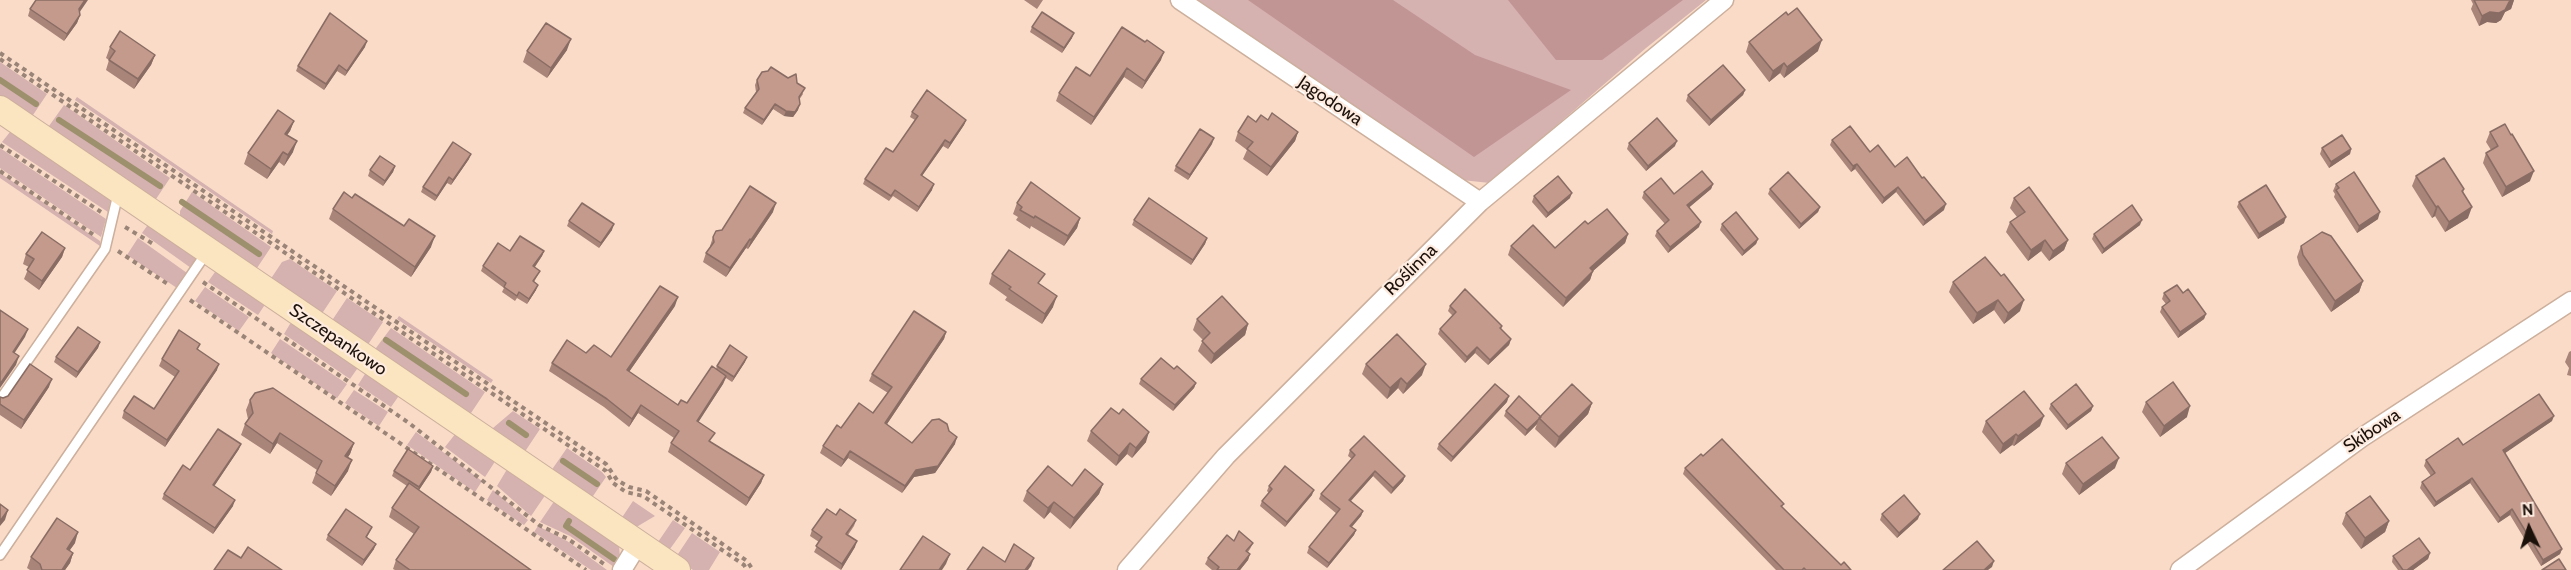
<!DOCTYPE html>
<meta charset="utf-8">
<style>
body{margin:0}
#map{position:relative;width:2571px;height:570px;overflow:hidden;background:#f9dbc8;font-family:Cabin,sans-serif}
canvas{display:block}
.north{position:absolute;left:2499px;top:498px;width:60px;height:60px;-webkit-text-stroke:4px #feebdf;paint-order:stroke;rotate:356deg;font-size:16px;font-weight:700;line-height:24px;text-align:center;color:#1c120b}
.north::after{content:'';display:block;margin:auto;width:21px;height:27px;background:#1c120b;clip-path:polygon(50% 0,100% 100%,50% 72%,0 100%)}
</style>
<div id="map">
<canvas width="2571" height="570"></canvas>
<div class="north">N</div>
</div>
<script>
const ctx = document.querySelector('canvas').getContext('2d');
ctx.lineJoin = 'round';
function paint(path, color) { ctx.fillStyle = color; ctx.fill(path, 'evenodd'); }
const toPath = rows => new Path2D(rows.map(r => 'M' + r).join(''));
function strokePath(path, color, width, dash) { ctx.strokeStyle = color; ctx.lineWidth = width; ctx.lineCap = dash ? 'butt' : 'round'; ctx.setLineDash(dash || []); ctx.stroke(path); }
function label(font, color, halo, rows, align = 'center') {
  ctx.font = font + ' Cabin,sans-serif'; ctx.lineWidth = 4.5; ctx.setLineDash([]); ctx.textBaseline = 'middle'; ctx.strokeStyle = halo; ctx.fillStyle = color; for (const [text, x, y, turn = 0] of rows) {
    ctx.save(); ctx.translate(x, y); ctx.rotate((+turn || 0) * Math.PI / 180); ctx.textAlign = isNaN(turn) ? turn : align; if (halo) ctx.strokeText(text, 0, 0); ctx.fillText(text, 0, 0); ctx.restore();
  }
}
const green = toPath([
 [1196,0,1706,0,1646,48,1490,183,1462,180],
 [0,62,47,94,33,115,27,117,0,98],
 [77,97,273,231,272,234,75,100],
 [64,105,170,178,156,199,150,200,50,132,49,126],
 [14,131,111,198,108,212,2,142,10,132],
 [0,148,106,219,101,237,0,168],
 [0,173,100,241,100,246,0,178],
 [192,192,271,247,257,268,251,269,180,219,180,211],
 [151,225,196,255,196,259,191,268,142,233,147,226],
 [138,238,187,273,177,288,127,255],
 [290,259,337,291,323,312,317,313,272,283,272,277,282,262],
 [219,271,263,301,264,306,258,315,208,282,215,272],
 [205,287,249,317,239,331,195,301],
 [347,298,383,322,369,343,363,345,333,325,333,319],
 [399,316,493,380,491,383,397,319],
 [295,323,357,365,357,369,350,379,284,334,290,324],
 [391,328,485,392,471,413,465,414,377,354,376,348],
 [280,339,347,384,337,398,271,353],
 [369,373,398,392,398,397,391,407,358,385,365,374],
 [354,390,388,412,379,426,345,403],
 [513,411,540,429,526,450,519,451,493,433,493,428],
 [416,432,482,481,475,492,407,445],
 [456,433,494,459,494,463,485,477,445,447],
 [567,448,602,472,606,477,593,496,588,498,554,475,553,468],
 [511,470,543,492,544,497,531,516,497,486,506,471],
 [493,490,528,520,524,525,487,500],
 [633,501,655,516,633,529,623,522,623,516],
 [558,502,616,541,619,546,620,558,614,567,570,536,540,522,553,503],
 [673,520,685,528,670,549,664,550,656,545],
 [538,526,567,541,607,570,591,570,534,532],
 [692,533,720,552,709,570,693,570,678,560,678,554]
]);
const forest = toPath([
 [1248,0,1393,0,1475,55,1571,90,1474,157],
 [1508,0,1683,0,1602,60,1556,60]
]);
const stream = toPath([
 [0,80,36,104],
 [59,120,160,186],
 [182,202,259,254],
 [386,340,466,394],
 [509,423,526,435],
 [563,461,597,484],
 [569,521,566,526,614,559]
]);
const path = toPath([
 [0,53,606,464,617,480,629,487,646,491,747,561,753,570],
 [0,59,606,471,613,483,626,492,643,496,744,565,747,570],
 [0,145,101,212],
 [0,171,94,235],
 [125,227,155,245],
 [118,251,169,285],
 [203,282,409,423,539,525,568,539,604,564],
 [190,300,586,570]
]);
const lane = toPath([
 [0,400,105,249,118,194],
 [0,555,207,252]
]);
const street = toPath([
 [1180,0,1480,202],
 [622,570,638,544],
 [1127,570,1226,456,1480,202,1724,0],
 [2180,570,2361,438,2571,301]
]);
const secondary = toPath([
 [0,109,677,570]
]);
const wall = toPath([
 [1024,0,1043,0,1037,9],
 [2471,0,2514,0,2511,9,2505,12,2501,20,2496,23,2487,22,2479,26,2471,9,2473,4],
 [30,9,80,12,80,15,77,23,64,41,28,16],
 [1032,27,1072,38,1062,53,1030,32],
 [1749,42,1818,51,1784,78,1780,73,1769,82,1746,52],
 [110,47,155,55,151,65,134,89,106,70,109,60,106,58],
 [365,47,345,76,337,71,324,90,296,71,298,66],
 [567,50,547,78,523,62,527,51],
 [1161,60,1142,89,1124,77,1091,125,1056,101,1059,93,1090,76],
 [757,80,797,83,803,94,799,100,798,110,793,117,784,116,773,109,762,125,743,113,745,108,756,92,755,85],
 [1745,90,1743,95,1709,126,1686,101,1688,95],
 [912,112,966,120,964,125,948,149,943,146,922,176,932,190,917,212,893,196,889,201,863,184,865,179,893,152,915,120,910,117],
 [1268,120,1298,132,1295,141,1267,176,1243,159,1247,150,1235,141,1238,132,1256,122],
 [294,121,290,131,287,135,293,152,284,166,279,162,267,179,244,164,248,153],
 [2490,132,2530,181,2502,197,2483,163,2486,153,2491,150,2486,142],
 [1832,140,1870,152,1895,167,1944,210,1923,226,1896,192,1882,204,1855,169,1851,172,1830,145],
 [1629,143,1675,146,1646,171,1627,149],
 [1212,144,1188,180,1174,171,1176,166],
 [2322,148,2351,149,2350,154,2329,168,2320,154],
 [469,159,451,185,447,183,435,201,421,192,423,187],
 [395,166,393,172,383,186,368,176,370,170],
 [2416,176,2464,189,2463,193,2468,218,2445,232,2435,216,2432,218,2412,186],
 [1713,184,1711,189,1689,207,1699,227,1668,253,1655,236,1657,231,1665,224,1642,198,1644,192,1674,194],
 [2336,184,2378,219,2357,233,2334,197,2335,194,2333,191],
 [1770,189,1820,207,1818,212,1799,229,1768,194],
 [1534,196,1570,198,1546,218,1532,202],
 [2014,198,2068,240,2064,250,2049,261,2041,251,2028,261,2006,232,2010,222,2017,217,2010,208],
 [2239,202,2284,223,2258,239,2237,207],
 [1017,203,1080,218,1077,228,1064,246,1031,226,1030,229,1016,220,1018,217,1013,214],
 [333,209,431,247,411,277,329,219],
 [773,212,748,249,746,248,726,277,703,262,706,253,710,248,710,246,713,237,722,230],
 [1134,220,1207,238,1205,244,1191,265,1132,225],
 [569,221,612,230,599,248,567,226],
 [1588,224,1628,234,1625,243,1593,271,1590,280,1563,307,1508,255,1511,246,1555,248],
 [1722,224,1758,239,1756,244,1742,256,1720,230],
 [2140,225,2102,254,2092,239,2094,234],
 [2301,246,2363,281,2359,292,2331,312,2299,265,2297,257],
 [65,248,62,257,39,290,24,279,29,267,23,264,26,254],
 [510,251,544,251,542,256,535,267,540,271,534,282,536,290,527,304,517,298,515,301,502,292,504,288,481,271,483,266],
 [1985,257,2020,311,2004,324,1994,310,1973,324,1949,292,1953,282],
 [992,274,1041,285,1053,307,1042,324,1005,300,1007,297,989,284],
 [2164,293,2183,293,2206,314,2204,319,2178,338,2160,312,2162,307,2166,304,2162,299],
 [675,306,629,372,678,405,687,403,716,369,717,366,745,362,732,382,726,378,723,384,698,422,711,442,764,475,761,483,746,506,668,452,671,443,674,438,638,413,629,427,604,407,549,371,552,363,611,357],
 [1450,306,1502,326,1501,330,1511,339,1509,345,1488,365,1475,353,1465,363,1438,334,1440,329,1453,316,1448,311],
 [1197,319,1248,324,1245,335,1211,364,1198,351,1203,340,1193,330],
 [946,332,944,339,887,424,912,443,949,431,955,444,935,473,914,477,902,493,848,458,841,467,820,453,823,446,841,428,873,413,888,393,869,381,872,374],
 [100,342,98,348,76,378,54,362,56,357],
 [198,349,217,370,165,447,122,418,124,411,154,409,175,377,159,366,162,359],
 [2571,351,2571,376,2567,375,2569,368,2565,362,2569,352],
 [1366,364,1422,375,1403,394,1398,388,1387,399,1362,374],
 [1174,369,1196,383,1194,388,1173,411,1139,384,1141,379],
 [49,387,21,429,0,415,0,397,3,398],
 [250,400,354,443,350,454,348,457,348,471,331,496,312,483,317,470,277,443,270,454,241,435,245,424,248,419,246,410],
 [1507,402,1451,462,1437,449,1439,444],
 [2146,402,2187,417,2160,437,2142,412],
 [1592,403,1588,414,1555,448,1535,429,1537,424,1525,436,1504,416,1506,411,1541,417],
 [2051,404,2093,406,2091,411,2066,430,2049,409],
 [1986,421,2040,426,2014,446,2012,445,2000,454,1982,432],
 [2552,421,2504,453,2562,549,2560,554,2541,566,2510,515,2498,523,2470,483,2434,507,2420,488,2422,482,2431,476,2424,466,2426,460,2463,445],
 [1091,431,1146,442,1132,458,1127,454,1116,466,1087,441],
 [239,449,214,486,233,506,213,534,162,499,164,494,190,470],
 [1350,450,1405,476,1403,481,1391,494,1373,476,1351,501,1363,511,1361,516,1352,527,1356,530,1354,535,1327,568,1307,553,1309,547,1337,514,1319,499,1321,494,1352,459,1348,456],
 [1703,456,1784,504,1782,507,1841,565,1851,570,1776,570,1683,474,1685,468],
 [2066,463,2115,468,2079,495,2062,474],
 [433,466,431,472,419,490,531,570,395,570,393,569,396,560,414,534,389,517,392,508,407,486,392,476,394,471],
 [1103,484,1099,494,1070,529,1050,512,1044,519,1023,501,1027,491,1072,486],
 [1269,486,1312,495,1285,527,1260,506,1262,501,1269,493,1267,491],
 [2346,513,2389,521,2385,532,2361,549,2342,524],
 [1882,514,1918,519,1897,538,1880,520],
 [836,515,856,520,854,526,848,535,855,547,841,570,814,552,819,542,810,536,812,530],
 [372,527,367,537,374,549,362,566,326,540,328,535],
 [1234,541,1253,543,1250,549,1248,552,1250,554,1248,560,1240,570,1212,570,1205,564,1208,558],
 [75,543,70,550,73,553,70,563,65,570,30,570,27,568,31,557],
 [2430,553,2428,559,2413,570,2398,570,2392,562,2393,556]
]);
const shadedWall = toPath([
 [85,0,88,0,77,16,79,9],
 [2514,0,2511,9,2505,12,2501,20,2496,23,2487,22,2479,26,2482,16],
 [80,15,77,23,64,41,67,34],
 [1074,33,1072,38,1062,53,1064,48],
 [571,39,567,50,547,78,551,68],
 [1822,40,1818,51,1784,78,1787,67],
 [367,41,365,47,345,76,347,71],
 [1164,52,1161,60,1142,89,1145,81],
 [155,55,151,65,134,89,138,79],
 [1784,63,1780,73,1769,82,1773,71],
 [339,65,337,71,324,90,326,84],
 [1127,68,1124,77,1091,125,1094,117],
 [1745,90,1743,95,1709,126,1711,120],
 [775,104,773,109,762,125,764,120],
 [800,104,798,110,793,117,784,116,786,111],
 [966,120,964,125,948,149,950,143],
 [294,121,290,131,281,144,285,134],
 [1298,132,1295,141,1267,176,1271,167],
 [1214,138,1212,144,1188,180,1190,175],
 [945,140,943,146,919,180,921,175],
 [297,141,293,152,284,166,288,155],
 [1677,141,1675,146,1646,171,1648,166],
 [2351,149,2350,154,2329,168,2331,162],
 [283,152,279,162,267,179,271,169],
 [471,154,469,159,451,185,453,180],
 [1857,164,1855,169,1851,172,1853,166],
 [395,166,393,172,383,186,385,181],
 [2534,171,2530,181,2502,197,2506,187],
 [449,177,447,183,435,201,437,196],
 [934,184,932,190,917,212,919,207],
 [1713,184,1711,189,1685,211,1687,205],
 [1898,187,1896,192,1882,204,1884,198],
 [1572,193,1570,198,1546,218,1548,213],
 [776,203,773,212,748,249,751,240],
 [1946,204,1944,210,1923,226,1925,221],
 [2438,206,2435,216,2432,218,2436,207],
 [1820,207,1818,212,1799,229,1801,224],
 [2472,207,2468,218,2445,232,2449,222],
 [2380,212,2378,219,2357,233,2359,226],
 [2286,217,2284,223,2258,239,2259,234],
 [1080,218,1077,228,1064,246,1068,236],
 [2142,220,2140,225,2102,254,2104,249],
 [1701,222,1699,227,1668,253,1670,247],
 [614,224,612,230,599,248,601,243],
 [1628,234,1625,243,1593,271,1590,280,1563,307,1566,298,1590,268],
 [435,236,431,247,411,277,415,267],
 [1207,238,1205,244,1191,265,1193,260],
 [750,239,746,248,726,277,730,268],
 [1758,239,1756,244,1742,256,1744,251],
 [2045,240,2041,251,2028,261,2031,250],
 [2068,240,2064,250,2049,261,2053,251],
 [65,248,62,257,39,290,42,281],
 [544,251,542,256,531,272,533,266],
 [2363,281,2359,292,2331,312,2335,301],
 [538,285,536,290,527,304,529,299],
 [1057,296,1053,307,1042,324,1045,314],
 [678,297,675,306,624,379,627,370],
 [1998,300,1994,310,1973,324,1977,313],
 [2024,300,2020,311,2004,324,2008,313],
 [2206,314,2204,319,2178,338,2180,332],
 [1248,324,1245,335,1211,364,1214,354],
 [28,329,25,337,10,360,13,352],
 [946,332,944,339,883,430,885,423],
 [1511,339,1509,345,1488,365,1490,360],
 [100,342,98,348,76,378,78,372],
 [1477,347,1475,353,1465,363,1467,357],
 [19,356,16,365,0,388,0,384],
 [747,357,745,362,732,382,734,377],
 [219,364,217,370,165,447,167,440],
 [1426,364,1422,375,1403,394,1407,384],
 [726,376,723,384,694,429,697,421],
 [1401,378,1398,388,1387,399,1390,388],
 [52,379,49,387,21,429,24,420],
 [1196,383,1194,388,1173,411,1175,405],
 [1509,396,1507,402,1451,462,1453,457],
 [1592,403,1588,414,1555,448,1559,437],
 [641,405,638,413,629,427,632,419],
 [2093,406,2091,411,2066,430,2068,425],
 [2190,406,2187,417,2160,437,2164,426],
 [2044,416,2040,426,2014,446,2018,436],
 [2554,416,2552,421,2501,456,2503,450],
 [1539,418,1537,424,1525,436,1527,430],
 [1149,432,1146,442,1132,458,1136,448],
 [280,433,277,443,270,454,273,444],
 [2016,434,2012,445,2000,454,2003,444],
 [957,437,955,444,935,473,914,477,902,493,905,486,916,470],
 [354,443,350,454,342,466,345,456],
 [1130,443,1127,454,1116,466,1119,456],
 [241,444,239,449,211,491,213,485],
 [850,451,848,458,841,467,844,460],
 [2119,458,2115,468,2079,495,2083,484],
 [352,460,348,471,331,496,335,486],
 [433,466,431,472,417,493,419,487],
 [1375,471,1373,476,1347,505,1349,500],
 [764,475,761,483,746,506,749,498],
 [1405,476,1403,481,1391,494,1393,488],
 [2472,478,2470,483,2434,507,2436,502],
 [1103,484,1099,494,1070,529,1074,518],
 [1314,490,1312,495,1285,527,1287,522],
 [235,500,233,506,213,534,215,528],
 [1054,502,1050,512,1044,519,1048,508],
 [2512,509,2510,515,2498,523,2500,518],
 [8,510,5,520,0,526,0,521],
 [1363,511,1361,516,1348,531,1350,526],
 [1920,514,1918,519,1897,538,1899,533],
 [2389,521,2385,532,2361,549,2365,538],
 [1356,530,1354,535,1327,568,1329,563],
 [78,532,75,543,63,559,67,549],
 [857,541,855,547,841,570,842,564],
 [376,544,374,549,362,566,364,560],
 [2562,549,2560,554,2541,566,2543,560],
 [73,553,70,563,65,570,62,570],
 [2430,553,2428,559,2413,570,2407,570],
 [950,554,946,564,942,570,939,570],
 [1250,554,1248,560,1240,570,1237,570],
 [1034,558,1031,566,1028,570,1025,570],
 [1994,561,1992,567,1988,570,1984,570]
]);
const building = toPath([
 [36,0,85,0,79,9,80,15,67,34,30,9,36,0],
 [2474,0,2513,0,2509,2,2505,10,2499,13,2490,12,2482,16,2474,0],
 [1797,8,1822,40,1787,67,1784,63,1773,71,1749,42,1786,12,1788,15,1797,8],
 [1042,12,1074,33,1064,48,1032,27,1042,12],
 [330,13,367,41,347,71,339,65,326,84,298,66,330,13],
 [546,23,571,39,551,68,527,51,546,23],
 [1122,27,1145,42,1147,40,1164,52,1145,81,1127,68,1094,117,1059,93,1076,67,1090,76,1122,27],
 [120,31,155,55,138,79,109,60,115,51,110,47,120,31],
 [1723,65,1745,90,1711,120,1688,95,1723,65],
 [771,67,788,78,796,74,797,83,805,88,799,97,800,104,795,112,786,111,775,104,764,120,745,108,759,89,757,80,762,72,768,71,771,67],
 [927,90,966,120,950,143,945,140,921,175,934,184,919,207,895,190,891,196,865,179,886,148,893,152,918,116,912,112,927,90],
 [278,110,294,121,285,134,297,141,288,155,283,152,271,169,248,153,278,110],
 [1272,113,1298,132,1271,167,1247,149,1253,142,1238,132,1248,116,1256,122,1261,115,1268,120,1272,113],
 [1657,118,1677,141,1648,166,1629,143,1657,118],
 [2505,124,2511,135,2512,134,2534,171,2506,187,2486,153,2498,146,2490,132,2505,124],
 [1850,126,1870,152,1878,145,1895,167,1907,157,1922,178,1924,177,1946,204,1925,221,1898,187,1884,198,1857,164,1853,166,1832,140,1850,126],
 [1200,129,1214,138,1190,175,1176,166,1200,129],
 [2342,135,2351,149,2331,162,2322,148,2342,135],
 [453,142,471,154,453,180,449,177,437,196,423,187,453,142],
 [380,156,395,166,385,181,370,170,380,156],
 [2444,158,2464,189,2462,191,2472,207,2449,222,2438,206,2436,207,2416,176,2444,158],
 [1702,171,1713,184,1687,205,1701,222,1670,247,1657,231,1669,220,1644,192,1661,178,1674,194,1702,171],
 [1788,172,1820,207,1801,224,1770,189,1788,172],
 [2354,172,2380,212,2359,226,2336,190,2339,188,2336,184,2354,172],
 [1558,176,1572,193,1548,213,1534,196,1558,176],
 [1031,182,1080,218,1068,236,1035,216,1034,218,1020,210,1022,207,1017,203,1031,182],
 [2266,185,2286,217,2259,234,2239,202,2266,185],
 [750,186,776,203,751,240,750,239,730,268,706,253,714,242,713,237,716,231,722,230,750,186],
 [2029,187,2068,240,2053,251,2045,240,2031,250,2010,222,2025,212,2014,198,2029,187],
 [344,192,352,198,355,194,404,226,409,219,435,236,415,267,333,209,344,192],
 [1149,198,1207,238,1193,260,1134,220,1149,198],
 [582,203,614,224,601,243,569,221,582,203],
 [2132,205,2142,220,2104,249,2094,234,2132,205],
 [1607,209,1628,234,1590,268,1593,271,1566,298,1511,246,1533,225,1555,248,1585,221,1588,224,1607,209],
 [1736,212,1758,239,1744,251,1722,224,1736,212],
 [42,232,65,248,42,281,27,270,34,259,26,254,42,232],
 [2322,232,2331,236,2363,281,2335,301,2303,255,2301,246,2322,232],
 [520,236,544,251,533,266,540,271,533,281,538,285,529,299,519,292,517,296,504,287,506,283,483,266,498,243,510,251,520,236],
 [1009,250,1045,274,1038,283,1057,296,1045,314,1009,289,1011,287,992,274,1009,250],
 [1985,257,2001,276,2004,274,2024,300,2008,313,1998,300,1977,313,1953,282,1985,257],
 [2177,285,2183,293,2188,289,2206,314,2180,332,2162,307,2170,301,2164,293,2177,285],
 [660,286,678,297,627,370,678,405,681,400,687,403,712,366,726,376,697,421,715,433,709,441,764,475,749,498,671,443,679,431,641,405,632,419,607,399,552,363,567,340,586,353,594,345,611,357,660,286],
 [1465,289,1502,326,1500,328,1511,339,1490,360,1477,347,1467,357,1440,329,1456,312,1450,306,1465,289],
 [1222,296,1248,324,1214,354,1202,341,1210,333,1197,319,1222,296],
 [0,310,28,329,13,352,19,356,0,384,0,310],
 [914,311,946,332,885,423,912,443,932,420,939,419,947,424,949,431,957,437,938,466,916,470,905,486,850,451,844,460,823,446,837,425,841,428,859,403,873,413,892,387,872,374,914,311],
 [78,327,100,342,78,372,56,357,78,327],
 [179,330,200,344,197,349,219,364,167,440,124,411,134,396,154,409,179,371,162,359,179,330],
 [1397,334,1426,364,1407,384,1401,378,1390,388,1366,364,1397,334],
 [730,345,747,357,734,377,717,366,730,345],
 [1161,358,1174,369,1177,366,1196,383,1175,405,1141,379,1161,358],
 [30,364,52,379,24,420,0,404,0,397,3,398,8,396,30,364],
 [2173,382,2190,406,2164,426,2146,402,2173,382],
 [1495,384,1509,396,1453,457,1439,444,1495,384],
 [1572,384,1592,403,1559,437,1539,418,1572,384],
 [2076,384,2093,406,2068,425,2051,404,2076,384],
 [273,388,354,443,345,456,352,460,335,486,316,473,322,461,280,433,273,444,245,424,253,413,250,400,255,393,273,388],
 [2024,391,2044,416,2018,436,2016,434,2003,444,1986,421,2024,391],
 [2539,394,2554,416,2503,450,2562,549,2543,560,2512,509,2500,518,2472,478,2436,502,2422,482,2435,473,2426,460,2458,438,2463,445,2539,394],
 [1519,396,1541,417,1527,430,1506,411,1519,396],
 [1111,408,1119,414,1123,409,1149,432,1136,448,1130,443,1119,456,1091,431,1111,408],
 [218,429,241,444,213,485,235,500,215,528,164,494,183,465,190,470,218,429],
 [1364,436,1405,476,1393,488,1375,471,1349,500,1363,511,1350,526,1356,530,1329,563,1309,547,1340,509,1321,494,1355,455,1350,450,1364,436],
 [2102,437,2119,458,2083,484,2066,463,2102,437],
 [1722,439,1784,504,1781,506,1841,565,1844,562,1851,570,1806,570,1804,568,1802,570,1784,570,1685,468,1701,454,1703,456,1722,439],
 [408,449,433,466,419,487,394,471,408,449],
 [1048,466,1072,486,1085,469,1103,484,1074,518,1054,502,1048,508,1027,491,1048,466],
 [1285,466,1314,490,1287,522,1262,501,1272,489,1269,486,1285,466],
 [409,483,531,570,410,570,396,560,419,527,392,508,409,483],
 [1904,495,1920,514,1899,533,1882,514,1904,495],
 [2370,496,2389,521,2365,538,2346,513,2370,496],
 [0,504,8,510,0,521,0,504],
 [346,509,372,527,366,537,376,544,364,560,328,535,346,509],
 [827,509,836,515,840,509,856,520,846,534,857,541,842,564,816,546,822,537,812,530,827,509],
 [57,518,78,532,67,549,73,553,62,570,42,570,40,564,31,557,57,518],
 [1239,531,1253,543,1246,551,1250,554,1237,570,1217,570,1219,567,1208,558,1227,535,1234,541,1239,531],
 [923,536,950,554,939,570,900,570,923,536],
 [2419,538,2430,553,2407,570,2403,570,2393,556,2419,538],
 [1977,541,1994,561,1984,570,1943,570,1977,541],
 [1014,544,1034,558,1025,570,967,570,983,547,1005,562,1014,544],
 [248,547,282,570,214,570,228,550,241,558,248,547],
 [2559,559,2566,570,2542,570,2559,559]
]);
const streetNames = [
 ["Jagodowa",1330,101,34],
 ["Roślinna",1411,270,-44],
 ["Szczepankowo",338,340,34],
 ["Skibowa",2372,431,-34]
];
paint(green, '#d5b1b0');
paint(forest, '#c29595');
strokePath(stream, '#9d906c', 6);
strokePath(lane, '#ccaf9c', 12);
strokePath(street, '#ccaf9c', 21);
strokePath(secondary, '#ccaf9c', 28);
strokePath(path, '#9a8477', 4, [4.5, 4.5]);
strokePath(lane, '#fff', 9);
strokePath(street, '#fff', 18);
strokePath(secondary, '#fbe4c0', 26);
paint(wall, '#a98479');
paint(shadedWall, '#896c63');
paint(building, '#c49a8d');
strokePath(building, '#896c63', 1.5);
label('18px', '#1c120b', '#feebdf', streetNames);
</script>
